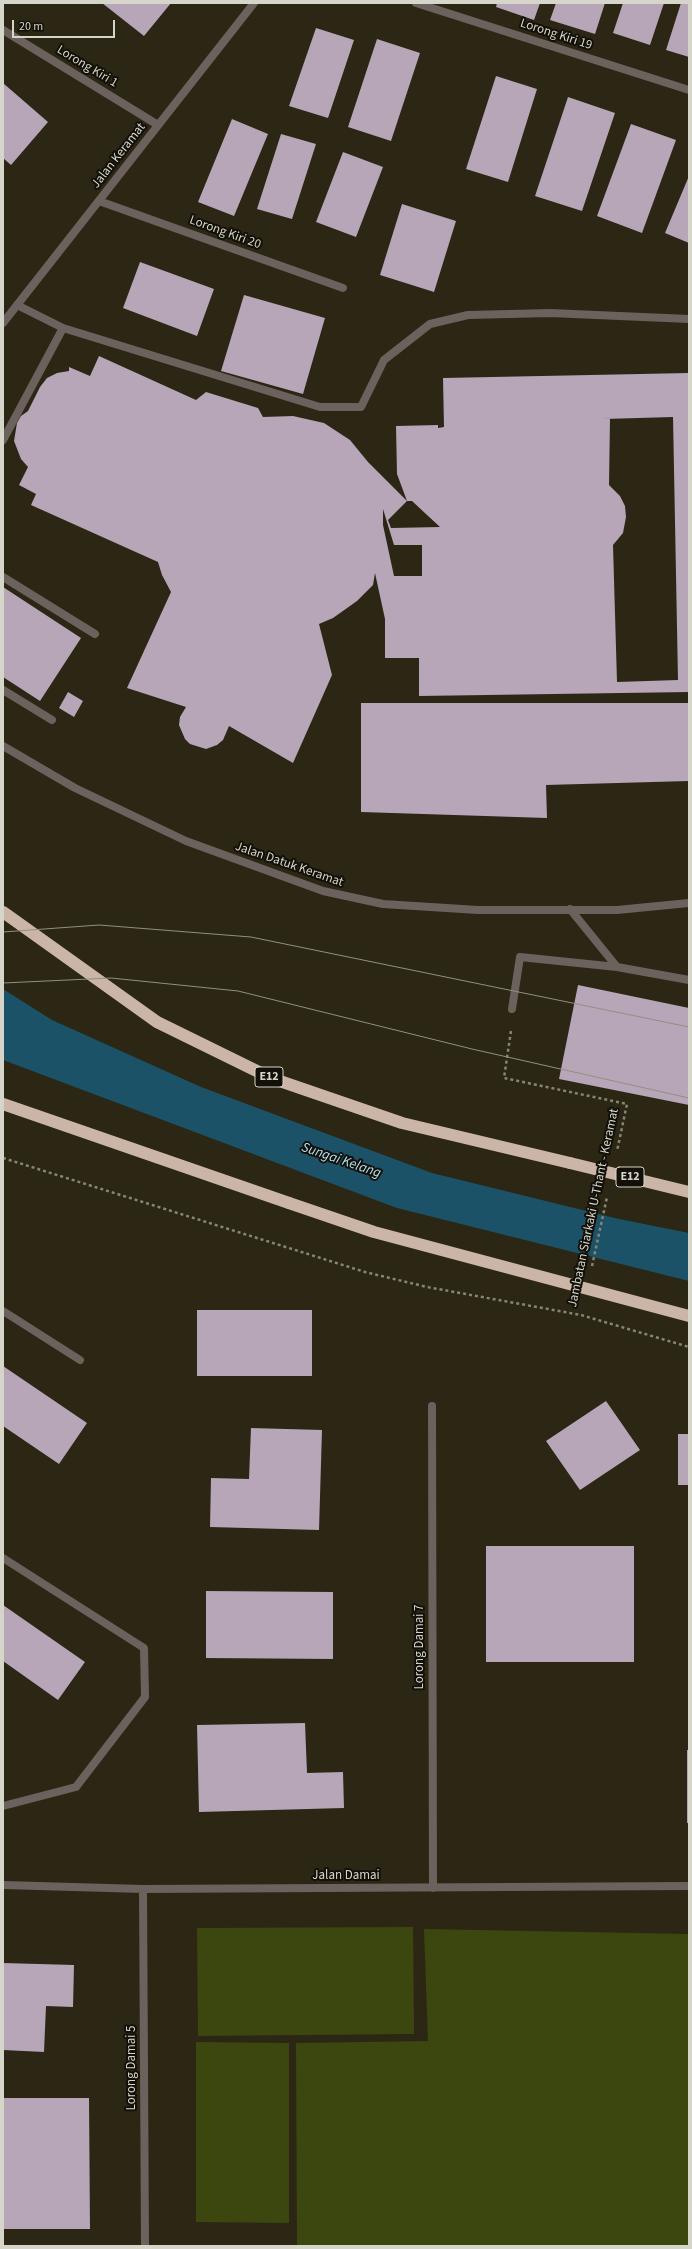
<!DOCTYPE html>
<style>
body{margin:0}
#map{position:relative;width:692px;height:2249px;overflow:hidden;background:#2b2714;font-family:"Source Sans 3",sans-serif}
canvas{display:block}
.frame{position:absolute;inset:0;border:4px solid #d6d5c9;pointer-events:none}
.scale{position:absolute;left:12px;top:20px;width:103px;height:18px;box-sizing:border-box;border:2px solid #d6d5c9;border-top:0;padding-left:5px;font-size:12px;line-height:14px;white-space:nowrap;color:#d6d5c9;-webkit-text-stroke:3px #121008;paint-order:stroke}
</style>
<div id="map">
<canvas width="692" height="2249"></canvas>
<div class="frame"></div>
<div class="scale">20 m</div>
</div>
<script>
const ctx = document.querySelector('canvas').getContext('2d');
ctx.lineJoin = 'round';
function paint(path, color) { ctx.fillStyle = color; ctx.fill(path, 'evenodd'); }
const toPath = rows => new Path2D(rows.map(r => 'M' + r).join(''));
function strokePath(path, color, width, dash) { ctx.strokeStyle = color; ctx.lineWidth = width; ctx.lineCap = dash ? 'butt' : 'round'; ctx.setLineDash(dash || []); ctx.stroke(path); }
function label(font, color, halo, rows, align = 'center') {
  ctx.font = font + ' "Source Sans 3",sans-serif'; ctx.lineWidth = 4; ctx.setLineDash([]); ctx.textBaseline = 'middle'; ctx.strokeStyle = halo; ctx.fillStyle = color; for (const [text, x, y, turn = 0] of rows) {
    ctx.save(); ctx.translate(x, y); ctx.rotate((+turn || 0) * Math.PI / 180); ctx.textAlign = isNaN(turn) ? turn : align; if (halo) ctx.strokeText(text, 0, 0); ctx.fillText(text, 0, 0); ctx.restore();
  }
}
const green = toPath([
 [413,1927,414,2034,198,2036,197,1928],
 [424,1929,689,1934,689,2246,297,2246,296,2043,428,2041],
 [196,2042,289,2043,289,2223,196,2222]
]);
const water = toPath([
 [3,989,52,1020,201,1087,432,1173,619,1219,689,1233,689,1281,397,1208,3,1060]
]);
const building = toPath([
 [102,3,171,3,144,36],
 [497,3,540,3,534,20,496,7],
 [556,3,605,3,595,34,550,20],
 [623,3,664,3,650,45,613,33],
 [681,3,689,3,689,57,666,50],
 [316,28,354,40,328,118,289,106],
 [377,39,420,53,391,141,348,127],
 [496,76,537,89,508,182,466,169],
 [3,83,48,122,11,165,3,158],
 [568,97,615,113,582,211,535,196],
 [232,119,268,134,234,216,198,202],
 [631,124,676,140,642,233,597,216],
 [281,134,316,144,292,219,257,209],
 [343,152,383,167,356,237,316,222],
 [689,176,689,243,665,233],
 [402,204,456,221,434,292,380,275],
 [140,262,214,289,197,336,123,308],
 [244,295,325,318,303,394,221,371],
 [99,356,196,400,206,392,258,408,263,417,293,416,324,423,350,440,368,462,407,501,397,474,396,426,438,425,438,428,444,427,443,378,689,373,689,692,419,696,419,658,385,658,385,619,375,573,373,585,357,601,333,618,319,624,332,675,293,763,229,726,223,740,217,745,206,749,190,744,185,739,179,725,180,717,186,707,127,688,171,592,162,575,158,562,31,505,36,494,19,485,28,467,21,459,14,441,17,423,21,416,28,411,40,387,47,378,57,373,69,371,69,367,90,376],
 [673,417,678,680,617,682,613,545,623,533,626,517,625,506,620,496,609,485,610,419,604,419],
 [407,501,412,501,440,527,391,528,388,520],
 [383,509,394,545,422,545,422,576,394,576,383,525],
 [3,587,81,638,40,701,3,677],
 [68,692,83,701,74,717,59,708],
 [361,703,689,703,689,781,546,785,547,818,361,812],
 [578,985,689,1008,689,1105,559,1079],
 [197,1310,312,1310,312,1376,197,1376],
 [3,1366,87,1423,59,1464,3,1426],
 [606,1401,640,1450,580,1490,546,1441],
 [251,1428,322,1430,319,1530,210,1527,211,1478,249,1479],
 [678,1434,689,1434,689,1485,678,1485],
 [486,1546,634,1546,634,1662,486,1662],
 [206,1591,333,1592,333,1659,206,1658],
 [3,1605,85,1662,58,1700,3,1661],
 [305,1723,307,1773,343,1772,344,1808,199,1812,197,1725],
 [687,1750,689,1750,689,1823,687,1823],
 [3,1963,74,1965,73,2007,46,2006,44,2052,3,2050],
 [3,2098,89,2098,90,2229,3,2229]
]);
const path = toPath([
 [511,1031,504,1078,627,1104,617,1151],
 [3,1158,365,1272,427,1287,581,1315,689,1347],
 [592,1266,607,1197]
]);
const service = toPath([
 [17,305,63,328,320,407,361,407,384,360,430,324,468,315,550,313,689,319],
 [3,440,63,328],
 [3,577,95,634],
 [3,690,52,720],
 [570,909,617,967,689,980],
 [512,1009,520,957,617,967],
 [3,1311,80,1360],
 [3,1558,144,1648,145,1697,76,1787,3,1806]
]);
const minor = toPath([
 [416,3,689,90],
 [3,30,158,125],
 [99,201,343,288],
 [3,323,254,3],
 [432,1406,433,1888],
 [3,1885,143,1889,689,1886],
 [143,1889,145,2246]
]);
const tertiary = toPath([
 [3,746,75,788,186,841,323,891,383,904,478,910,617,910,689,903]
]);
const motorway = toPath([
 [3,912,157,1022,271,1078,402,1123,570,1163],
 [3,1104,289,1203]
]);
const tram = toPath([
 [3,932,99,925,251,937,689,1027],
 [3,983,111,978,238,991,472,1049,689,1098]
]);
const motorwayBridge = toPath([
 [570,1163,689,1192],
 [289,1203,374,1232,689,1316]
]);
const shields = [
 [269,1077,28],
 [630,1177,28]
];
const shieldNames = [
 ["E12",269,1077],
 ["E12",630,1177]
];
const streetNames = [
 ["Lorong Kiri 19",556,35,18],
 ["Lorong Kiri 1",87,67,31],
 ["Jalan Keramat",119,156,-52],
 ["Lorong Kiri 20",225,233,20],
 ["Jalan Datuk Keramat",289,865,19],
 ["Jambatan Siarkaki U-Thant - Keramat",594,1208,-78],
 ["Lorong Damai 7",420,1647,-90],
 ["Jalan Damai",346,1876],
 ["Lorong Damai 5",132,2068,-90]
];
const waterNames = [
 ["Sungai Kelang",341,1161,19]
];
paint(green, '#3c470f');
paint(water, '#1c5267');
paint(building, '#b7a5b8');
strokePath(path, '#888576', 2.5, [3, 3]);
strokePath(service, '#6c625d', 8);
strokePath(minor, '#6c625d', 8);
strokePath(tertiary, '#6c625d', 8);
strokePath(motorway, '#cbb5a7', 12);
strokePath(tram, '#929081', 1);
strokePath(motorwayBridge, '#cbb5a7', 12);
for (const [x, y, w] of shields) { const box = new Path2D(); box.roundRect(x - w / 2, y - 10, w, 20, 3); ctx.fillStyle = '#121008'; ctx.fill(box); strokePath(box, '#d6d5c9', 1); }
label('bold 12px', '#d6d5c9', null, shieldNames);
label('13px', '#d6d5c9', '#121008', streetNames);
label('italic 14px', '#b4e3f7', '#121008', waterNames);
</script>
